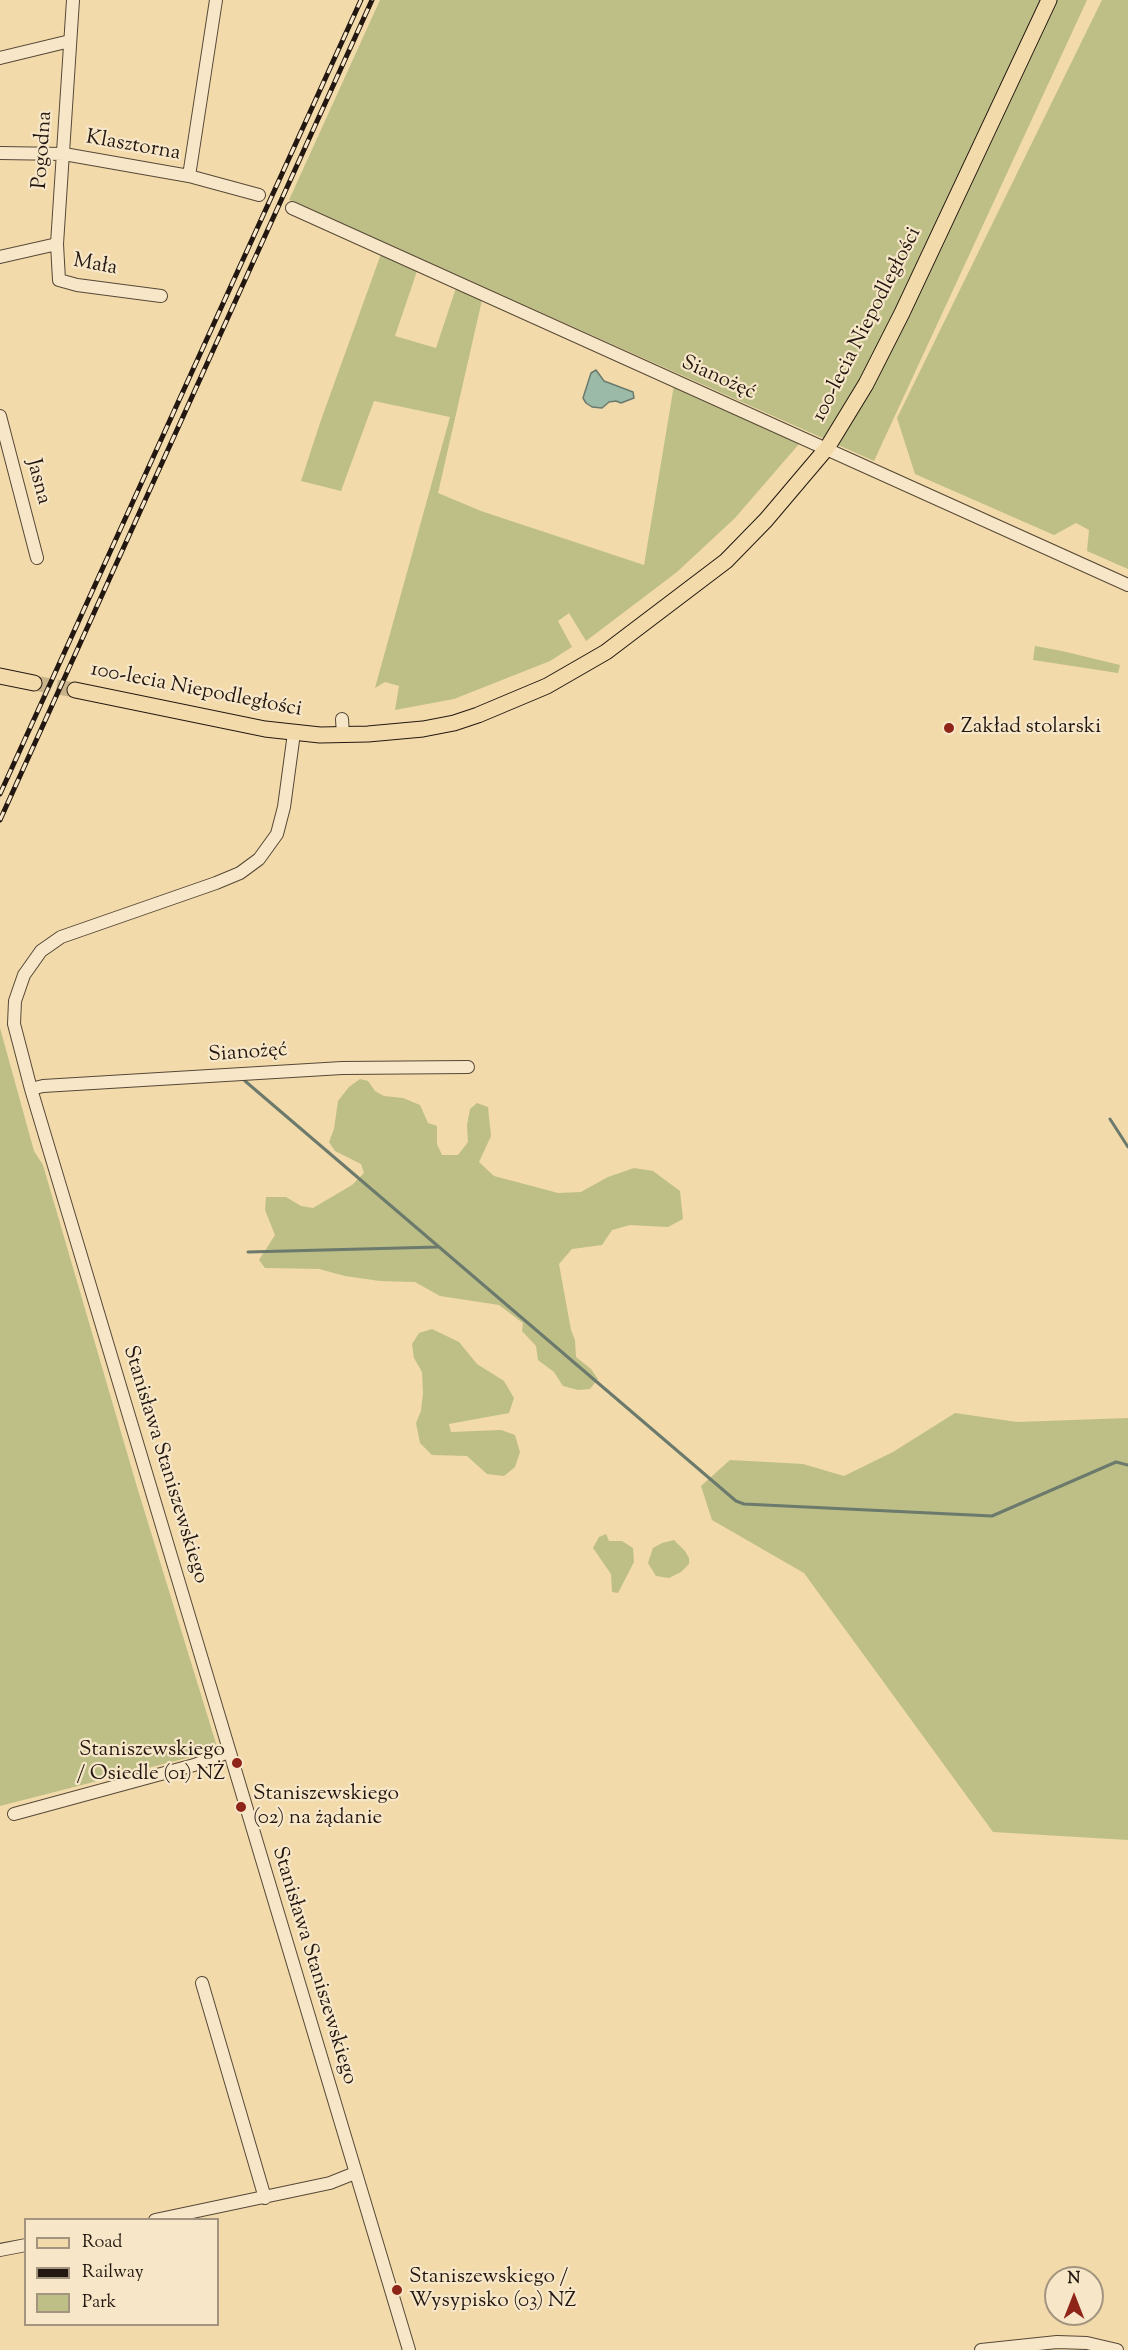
<!DOCTYPE html>
<meta charset="utf-8">
<style>
body{margin:0}
#map{position:relative;width:1128px;height:2350px;overflow:hidden;background:#f2daaa;font-family:"Sorts Mill Goudy",serif}
canvas{display:block}
.legend{position:absolute;left:24px;top:2218px;width:195px;height:108px;box-sizing:border-box;background:#f7e7c8;border:2px solid #a2947f;margin:0;padding:8px 10px;list-style:none;font-size:18px;color:#231811}
.legend li{display:flex;align-items:center;gap:12px;height:30px}
.legend b{width:30px;border:2px solid #a2947f}
.north{position:absolute;left:1044px;top:2266px;width:60px;height:60px;box-sizing:border-box;background:#f7e7c8;border:2px solid #a2947f;border-radius:50%;rotate:0deg;font-size:16px;font-weight:700;line-height:24px;text-align:center;color:#231811}
.north::after{content:'';display:block;margin:auto;width:21px;height:27px;background:#8f2418;clip-path:polygon(50% 0,100% 100%,50% 72%,0 100%)}
</style>
<div id="map">
<canvas width="1128" height="2350"></canvas>
<ul class="legend">
<li><b style="height:8px;background:#f2daaa"></b>Road</li>
<li><b style="height:8px;background:#231811"></b>Railway</li>
<li><b style="height:16px;background:#bdbf87"></b>Park</li>
</ul>
<div class="north">N</div>
</div>
<script>
const ctx = document.querySelector('canvas').getContext('2d');
ctx.lineJoin = 'round';
function paint(path, color) { ctx.fillStyle = color; ctx.fill(path, 'evenodd'); }
const toPath = rows => new Path2D(rows.map(r => 'M' + r).join(''));
function strokePath(path, color, width, dash) { ctx.strokeStyle = color; ctx.lineWidth = width; ctx.lineCap = dash ? 'butt' : 'round'; ctx.setLineDash(dash || []); ctx.stroke(path); }
function label(font, color, halo, rows, align = 'center') {
  ctx.font = font + ' "Sorts Mill Goudy",serif'; ctx.lineWidth = 4.5; ctx.setLineDash([]); ctx.textBaseline = 'middle'; ctx.strokeStyle = halo; ctx.fillStyle = color; for (const [text, x, y, turn = 0] of rows) {
    ctx.save(); ctx.translate(x, y); ctx.rotate((+turn || 0) * Math.PI / 180); ctx.textAlign = isNaN(turn) ? turn : align; if (halo) ctx.strokeText(text, 0, 0); ctx.fillText(text, 0, 0); ctx.restore();
  }
}
const green = toPath([
 [380,0,1087,0,874,461,289,200],
 [1102,0,1128,0,1128,569,1087,551,1089,530,1076,523,1054,535,915,474,897,418],
 [381,254,418,268,395,336,436,348,456,288,482,300,438,493,481,511,644,565,674,385,799,444,735,518,677,572,586,641,569,613,558,621,572,647,550,661,454,699,395,710,399,686,385,682,375,688,450,417,374,401,341,491,301,481,321,420],
 [1035,646,1062,651,1120,665,1118,673,1033,660],
 [0,1028,34,1151,43,1165,137,1487,218,1750,0,1806],
 [360,1079,368,1081,375,1091,384,1096,403,1098,420,1105,428,1123,437,1126,437,1144,442,1155,458,1155,468,1142,467,1125,470,1109,477,1103,488,1107,491,1136,479,1162,494,1176,558,1193,581,1192,608,1177,634,1168,653,1171,680,1191,683,1219,668,1227,630,1225,612,1230,602,1245,572,1249,559,1264,571,1330,575,1340,576,1357,591,1369,598,1379,590,1389,578,1390,563,1386,554,1372,538,1360,536,1346,522,1331,523,1323,499,1305,440,1296,415,1282,380,1281,345,1276,319,1269,265,1268,259,1260,275,1235,265,1210,266,1197,286,1197,301,1206,313,1208,352,1185,364,1173,361,1164,335,1151,329,1142,334,1129,338,1101,349,1087],
 [432,1329,459,1342,477,1364,504,1381,514,1398,509,1413,449,1424,451,1432,501,1430,515,1435,520,1452,515,1467,504,1476,487,1474,467,1456,432,1455,420,1443,416,1423,421,1411,423,1393,422,1372,414,1358,412,1344,419,1333],
 [955,1413,1017,1422,1128,1418,1128,1840,993,1832,804,1573,712,1520,701,1486,730,1460,803,1464,844,1476,893,1452],
 [606,1534,609,1541,622,1541,633,1548,634,1562,618,1593,612,1592,611,1574,593,1548,599,1537],
 [674,1540,685,1551,689,1558,689,1564,681,1572,669,1578,656,1576,648,1563,653,1548,662,1543]
]);
const water = toPath([
 [596,370,604,381,633,392,634,398,621,403,616,401,609,402,602,408,592,407,586,403,583,398,591,373,596,370]
]);
const stream = toPath([
 [245,1081,736,1501,744,1504,992,1516,1116,1462,1128,1465],
 [1110,1119,1128,1147],
 [248,1252,438,1247]
]);
const majorTunnel = toPath([
 [34,683,75,690]
]);
const minor = toPath([
 [0,58,70,41],
 [0,153,64,154,189,176,259,195],
 [189,176,216,0],
 [292,208,1128,585],
 [57,244,59,280,77,285,161,296],
 [0,257,57,244,73,0],
 [0,416,37,558],
 [342,719,343,735],
 [294,733,284,807,277,834,259,859,240,873,216,883,61,937,41,951,24,975,15,1001,14,1024,31,1089,409,2350],
 [31,1089,43,1086,342,1068,468,1067],
 [14,1814,194,1765,229,1752],
 [202,1983,265,2198],
 [155,2220,330,2183,355,2173],
 [0,2250,26,2245],
 [981,2350,1057,2342,1087,2343,1117,2350]
]);
const major = toPath([
 [0,676,34,683],
 [75,690,265,729,320,735,368,734,423,729,454,723,478,715,547,686,606,652,726,561,766,520,827,448,866,384,902,313,1049,0]
]);
const rail = toPath([
 [0,794,361,0],
 [0,820,372,0]
]);
const markers = [
 [949,728,6,"#8f2418"],
 [237,1763,6,"#8f2418"],
 [241,1807,6,"#8f2418"],
 [397,2290,6,"#8f2418"]
];
const streetNames = [
 ["Klasztorna",133,147,10],
 ["Pogodna",44,150,-86],
 ["Mała",95,266,10],
 ["100-lecia Niepodległości",868,325,-63],
 ["Sianożęć",718,379,24],
 ["Jasna",37,482,75],
 ["100-lecia Niepodległości",196,691,11],
 ["Sianożęć",248,1054,-4],
 ["Stanisława Staniszewskiego",164,1465,73],
 ["Stanisława Staniszewskiego",313,1966,73]
];
const poiNames = [
 ["Zakład stolarski",961,728],
 ["Staniszewskiego",225,1751,"right"],
 ["/ Osiedle (01) NŻ",225,1775,"right"],
 ["Staniszewskiego",253,1795],
 ["(02) na żądanie",253,1819],
 ["Staniszewskiego /",409,2278],
 ["Wysypisko (03) NŻ",409,2302]
];
paint(green, '#bdbf87');
paint(water, '#9bbba8');
strokePath(water, '#6b7a6c', 1.5);
strokePath(stream, '#6b7a6c', 3);
strokePath(majorTunnel, '#c9b38b', 15, [15, 8]);
strokePath(minor, '#574837', 14);
strokePath(major, '#231811', 17);
strokePath(minor, '#f7e7c8', 12);
strokePath(major, '#f2daaa', 15);
strokePath(rail, '#231811', 5);
strokePath(rail, '#f7e7c8', 3, [9]);
for (const [x, y, r, color] of markers) { const dot = new Path2D(); dot.arc(x, y, r, 0, 2 * Math.PI); ctx.fillStyle = color; ctx.fill(dot); strokePath(dot, '#f7e7c8', 2); }
label('21px', '#231811', '#f7e7c8', streetNames);
label('21px', '#231811', '#f7e7c8', poiNames, 'left');
</script>
